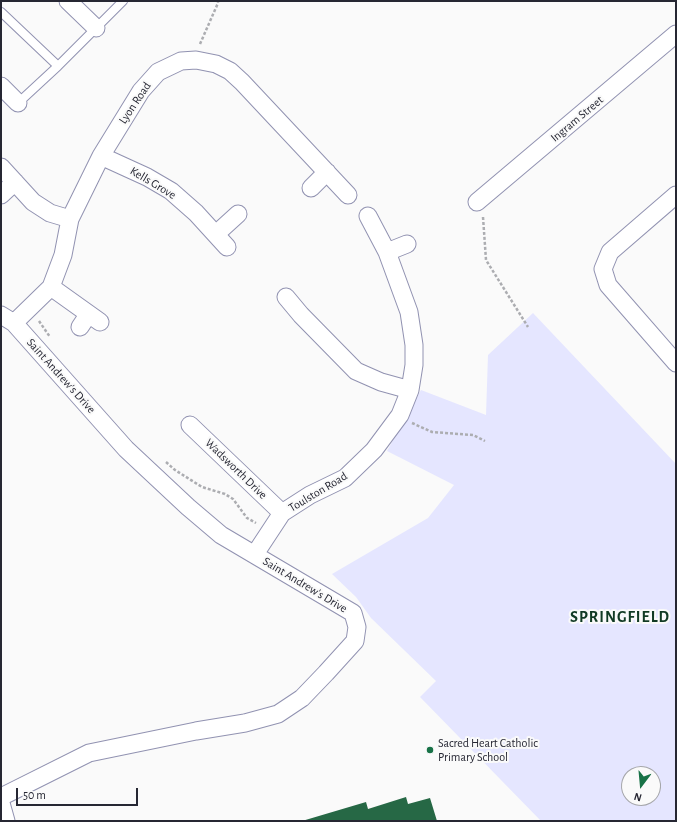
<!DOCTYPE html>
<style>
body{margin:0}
#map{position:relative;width:677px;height:822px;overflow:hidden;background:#fafafa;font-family:"Alegreya Sans",sans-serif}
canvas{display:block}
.frame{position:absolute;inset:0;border:2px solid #262733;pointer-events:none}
.north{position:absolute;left:621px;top:766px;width:40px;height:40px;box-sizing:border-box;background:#fafafa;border:1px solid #a5a6aa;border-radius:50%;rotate:196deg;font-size:11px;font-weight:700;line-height:16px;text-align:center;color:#262733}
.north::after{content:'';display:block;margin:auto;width:14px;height:18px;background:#187247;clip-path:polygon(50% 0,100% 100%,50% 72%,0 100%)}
.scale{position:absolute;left:16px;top:788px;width:122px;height:18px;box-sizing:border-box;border:2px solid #262733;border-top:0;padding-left:5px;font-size:12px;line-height:14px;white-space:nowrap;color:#262733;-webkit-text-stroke:3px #fafafa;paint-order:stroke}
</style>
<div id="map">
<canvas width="677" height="822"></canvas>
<div class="frame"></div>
<div class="north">N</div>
<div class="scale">50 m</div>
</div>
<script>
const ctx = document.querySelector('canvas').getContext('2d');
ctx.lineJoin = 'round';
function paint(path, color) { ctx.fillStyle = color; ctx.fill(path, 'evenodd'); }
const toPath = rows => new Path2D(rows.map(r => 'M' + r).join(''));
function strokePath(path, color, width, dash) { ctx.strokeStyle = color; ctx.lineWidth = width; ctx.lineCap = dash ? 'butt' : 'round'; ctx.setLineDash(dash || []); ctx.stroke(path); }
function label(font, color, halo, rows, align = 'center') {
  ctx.font = font + ' "Alegreya Sans",sans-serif'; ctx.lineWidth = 4; ctx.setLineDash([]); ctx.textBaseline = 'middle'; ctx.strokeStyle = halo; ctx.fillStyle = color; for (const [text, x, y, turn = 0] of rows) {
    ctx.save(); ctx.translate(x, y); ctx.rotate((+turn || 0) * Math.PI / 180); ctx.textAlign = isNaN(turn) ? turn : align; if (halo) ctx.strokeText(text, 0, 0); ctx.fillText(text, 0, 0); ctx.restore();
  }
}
const green = toPath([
 [533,313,676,464,676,821,541,821,420,697,436,681,371,618,356,597,332,574,428,518,454,485,387,451,421,390,486,415,488,355],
 [629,774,653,774,653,798,629,798]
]);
const building = toPath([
 [406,797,408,804,430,798,437,821,302,821,366,802,368,809]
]);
const path = toPath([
 [200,44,218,3,218,1],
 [483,217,486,260,528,327],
 [39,321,50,337],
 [412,423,432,432,473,435,485,441],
 [166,462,175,470,202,487,225,494,233,499,247,518,256,523]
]);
const service = toPath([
 [1,12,58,66],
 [18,103,58,66,123,1]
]);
const minor = toPath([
 [68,1,96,28],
 [1,86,18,103],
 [101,156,147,177,171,191,196,213,227,247],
 [1,167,33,202,50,213,70,219],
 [311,188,327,172],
 [1,195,15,182],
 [676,195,610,252,603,269,608,285,676,363],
 [477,202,676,34],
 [216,234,238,214],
 [387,252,407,244],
 [51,287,100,322],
 [286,297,301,315,356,371,381,382,410,390],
 [1,315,14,323,126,449,188,507,221,535,353,613,357,627,355,641,326,673,302,698,278,714,245,723,196,731,89,753,1,797],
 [14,323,51,287,63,255,70,219,101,156,141,91,158,72,181,61,196,60,216,64,230,71,242,82,348,195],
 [80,327,88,315],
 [190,425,282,513],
 [255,554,282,513,310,495,345,478,374,450,400,415,410,390,414,365,414,345,409,312,387,252,368,216],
 [1,803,6,821]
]);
const markers = [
 [430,750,4,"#187247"]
];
const streetNames = [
 ["Lyon Road",135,103,-56],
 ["Ingram Street",577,119,-40],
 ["Kells Grove",153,183,31],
 ["Saint Andrew's Drive",61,376,48],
 ["Wadsworth Drive",236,469,44],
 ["Toulston Road",318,492,-31],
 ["Saint Andrew's Drive",305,585,31]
];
const poiNames = [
 ["Sacred Heart Catholic",438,743],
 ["Primary School",438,757]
];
const districtNames = [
 ["SPRINGFIELD",620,617]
];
paint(green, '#e5e6ff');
paint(building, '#266845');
strokePath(service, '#9192b1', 10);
strokePath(minor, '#9192b1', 19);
strokePath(path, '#acadb1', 2.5, [3, 2]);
strokePath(service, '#fff', 8);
strokePath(minor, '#fff', 17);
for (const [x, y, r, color] of markers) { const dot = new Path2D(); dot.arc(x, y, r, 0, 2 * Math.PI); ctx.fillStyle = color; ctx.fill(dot); strokePath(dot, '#fafafa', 1.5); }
label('12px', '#262733', '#fafafa', streetNames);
label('12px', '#262733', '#fafafa', poiNames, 'left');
ctx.letterSpacing = '1px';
label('bold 16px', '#113a24', '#fafafa', districtNames);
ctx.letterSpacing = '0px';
</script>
